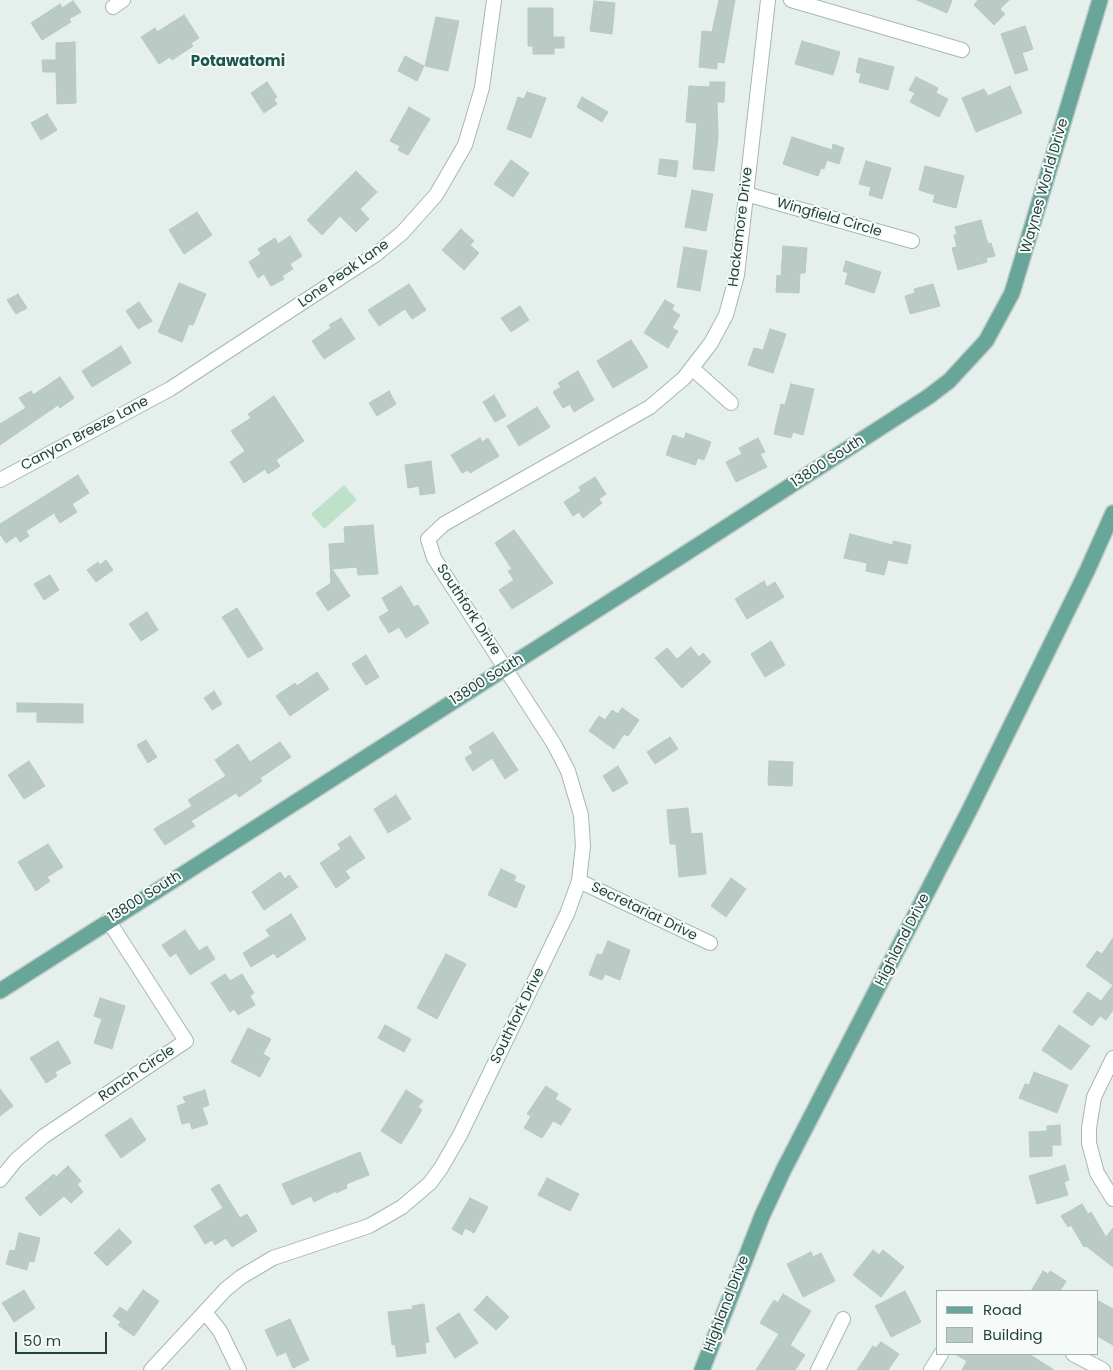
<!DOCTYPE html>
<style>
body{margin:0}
#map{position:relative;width:1113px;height:1370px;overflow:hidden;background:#e5efeb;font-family:Poppins,sans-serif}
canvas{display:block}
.legend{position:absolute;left:936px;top:1290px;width:162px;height:65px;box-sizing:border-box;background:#f6fbf9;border:1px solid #a2b1ad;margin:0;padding:6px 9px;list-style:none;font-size:15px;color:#23423b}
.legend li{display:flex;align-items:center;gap:10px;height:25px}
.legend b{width:25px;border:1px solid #a2b1ad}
.scale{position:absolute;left:15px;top:1332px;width:92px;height:22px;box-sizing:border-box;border:2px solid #23423b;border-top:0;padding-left:6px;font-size:15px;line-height:18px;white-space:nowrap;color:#23423b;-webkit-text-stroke:4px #f6fbf9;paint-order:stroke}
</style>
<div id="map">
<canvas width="1113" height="1370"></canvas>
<ul class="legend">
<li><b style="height:6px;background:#68a69a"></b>Road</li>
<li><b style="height:14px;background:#bacac4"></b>Building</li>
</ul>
<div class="scale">50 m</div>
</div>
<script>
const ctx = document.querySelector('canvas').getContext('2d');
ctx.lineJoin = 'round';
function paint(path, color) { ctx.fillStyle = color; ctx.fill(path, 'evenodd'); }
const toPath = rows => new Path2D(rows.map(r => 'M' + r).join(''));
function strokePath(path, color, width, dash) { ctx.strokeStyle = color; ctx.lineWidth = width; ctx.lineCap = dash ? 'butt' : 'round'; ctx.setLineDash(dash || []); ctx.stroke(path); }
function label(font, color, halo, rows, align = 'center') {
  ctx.font = font + ' Poppins,sans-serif'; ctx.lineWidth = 4; ctx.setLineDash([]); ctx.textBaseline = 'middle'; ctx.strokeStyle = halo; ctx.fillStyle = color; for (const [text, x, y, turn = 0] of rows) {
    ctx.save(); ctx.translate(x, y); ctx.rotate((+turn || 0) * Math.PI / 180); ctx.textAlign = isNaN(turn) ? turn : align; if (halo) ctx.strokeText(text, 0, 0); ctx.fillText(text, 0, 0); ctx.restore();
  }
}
const green = toPath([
 [344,485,357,500,324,529,311,514]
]);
const building = toPath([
 [719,0,735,0,724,63,717,62,717,69,699,67,702,31,712,32,719,0],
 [917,0,952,0,947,13,917,0],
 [978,0,1009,0,1000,9,1005,14,994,25,974,5,978,0],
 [73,1,81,12,69,19,71,22,42,40,31,23,60,4,62,8,73,1],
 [594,1,615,3,612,34,590,31,594,1],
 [528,8,553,8,553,37,564,37,564,48,554,48,554,54,533,54,533,46,528,46,528,8],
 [184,15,199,38,191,43,193,46,172,60,170,57,159,64,141,37,155,28,157,32,184,15],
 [436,17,459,21,448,71,425,66,436,17],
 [1025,26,1033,49,1022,53,1028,70,1015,74,1001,34,1025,26],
 [802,41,840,52,833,75,795,64,802,41],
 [75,42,76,103,57,104,56,72,43,72,42,60,56,60,56,43,75,42],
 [405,56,424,66,417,81,398,71,405,56],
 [859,58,894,67,888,90,859,82,861,74,856,72,859,58],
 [916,77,938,88,936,93,948,99,939,117,910,102,915,93,909,90,916,77],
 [267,82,277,97,274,99,277,104,264,113,251,93,267,82],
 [710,82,725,82,724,102,717,102,718,137,714,171,693,169,697,123,686,122,689,86,710,87,710,82],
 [1010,86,1022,113,976,132,962,98,984,89,988,96,1010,86],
 [527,92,546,98,531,138,507,129,518,97,524,99,527,92],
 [582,97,608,112,602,122,577,107,582,97],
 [409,107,430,119,408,155,398,150,400,146,390,141,409,107],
 [47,114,57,130,41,140,31,123,47,114],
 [792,137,832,150,833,144,844,148,839,164,827,160,824,169,821,168,818,176,783,164,792,137],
 [660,159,678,161,676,177,658,174,660,159],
 [511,160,529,173,513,197,494,184,511,160],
 [866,161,891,168,882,199,869,195,871,187,859,184,866,161],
 [925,166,964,176,956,208,933,202,935,195,919,190,925,166],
 [356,171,377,192,360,209,369,219,356,232,340,216,322,235,307,220,356,171],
 [692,190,713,194,706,231,685,227,692,190],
 [197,212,212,235,184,254,169,230,197,212],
 [981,220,988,244,991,243,995,256,986,258,987,262,958,270,952,248,957,247,954,235,957,234,955,227,981,220],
 [461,229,474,241,470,245,479,253,464,270,442,250,461,229],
 [290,236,302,256,290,264,293,269,282,276,284,279,271,286,264,274,258,278,249,262,261,254,258,249,275,238,278,244,290,236],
 [783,246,807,248,805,273,800,273,799,293,776,292,777,275,781,276,783,246],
 [684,247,707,251,700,291,677,287,684,247],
 [846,261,881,272,874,293,845,284,848,273,843,271,846,261],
 [179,283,206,294,193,325,189,324,182,342,158,332,179,283],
 [409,284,426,310,412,319,405,309,379,326,368,310,409,284],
 [933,284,940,306,910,314,905,296,915,293,914,289,933,284],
 [18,294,27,308,16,314,7,300,18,294],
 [665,300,674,305,672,310,680,315,672,328,678,331,668,348,644,333,665,300],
 [139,302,152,321,138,329,126,311,139,302],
 [520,306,529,320,511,332,501,318,520,306],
 [341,318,355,339,324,359,312,341,331,328,329,325,341,318],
 [770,329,786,334,773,373,748,365,754,348,763,350,770,329],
 [631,340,648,367,613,388,597,361,631,340],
 [121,346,131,363,92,387,82,371,121,346],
 [578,371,594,400,574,412,570,404,563,408,553,392,561,387,558,383,578,371],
 [60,377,74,398,60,408,58,405,0,445,0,424,26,408,19,398,31,391,33,395,60,377],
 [791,384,814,389,803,435,793,432,791,438,774,434,781,404,785,405,791,384],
 [389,391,396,404,377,416,369,403,389,391],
 [494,395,506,416,495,422,483,402,494,395],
 [274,396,304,441,276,460,280,466,268,474,265,469,244,483,230,462,245,451,231,431,251,418,248,414,274,396],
 [537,407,550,427,519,446,507,426,537,407],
 [686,433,711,442,704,460,698,458,695,465,666,455,673,435,684,439,686,433],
 [480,438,482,442,488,438,499,456,470,473,468,470,462,473,451,455,480,438],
 [758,438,765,452,760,454,767,467,736,482,726,462,742,454,739,448,758,438],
 [431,461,435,493,420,495,419,486,408,488,405,465,431,461],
 [78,475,89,493,72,504,77,512,60,523,54,513,26,531,29,536,20,542,16,536,6,543,0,534,0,524,78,475],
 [595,477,606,494,599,499,602,503,583,518,579,512,573,516,564,502,581,491,579,487,595,477],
 [373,525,378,574,358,575,357,567,332,569,350,596,328,611,316,593,331,583,329,544,345,543,344,527,373,525],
 [514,530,553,583,512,609,499,590,514,580,508,571,512,569,495,543,514,530],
 [850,534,893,545,893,541,911,545,907,564,888,560,884,575,866,571,867,563,844,558,850,534],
 [106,560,113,570,96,582,87,570,98,562,100,565,106,560],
 [50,575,59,590,44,600,34,584,50,575],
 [764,581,767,587,775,582,784,597,747,619,735,599,764,581],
 [401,586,414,607,418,605,429,623,406,638,399,627,389,633,379,617,389,611,382,598,401,586],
 [237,608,263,649,248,658,222,617,237,608],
 [147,612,158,630,141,641,129,624,147,612],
 [771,641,785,665,765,677,751,654,771,641],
 [691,647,699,657,703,653,711,662,682,688,655,658,667,648,677,659,691,647],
 [366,655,379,677,366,685,352,664,366,655],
 [317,672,329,689,290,716,276,696,295,683,297,686,317,672],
 [214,691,222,704,212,710,204,698,214,691],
 [17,703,83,704,83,723,37,722,37,712,17,712,17,703],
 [622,708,639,720,628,736,624,734,614,749,589,731,599,716,605,720,612,710,618,714,622,708],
 [493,732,518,770,505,779,492,758,473,771,465,758,473,753,469,747,493,732],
 [670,737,678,749,655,764,647,752,670,737],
 [146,740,157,757,148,763,137,745,146,740],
 [280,742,291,757,260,778,262,781,239,797,236,793,191,821,195,826,165,845,154,829,192,806,188,800,226,776,215,760,238,744,250,762,280,742],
 [29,761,45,786,24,799,8,775,29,761],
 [769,761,793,762,792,786,768,785,769,761],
 [618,766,628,783,613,792,603,776,618,766],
 [396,795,411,819,388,833,374,809,396,795],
 [688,808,691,834,702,833,706,874,679,877,676,844,670,844,667,810,688,808],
 [350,836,365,858,345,871,350,878,336,888,320,863,341,849,338,844,350,836],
 [48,844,63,867,47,877,50,881,36,891,18,862,48,844],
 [501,869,516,876,514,881,525,886,516,908,488,895,501,869],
 [280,872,285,879,289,875,298,887,264,910,252,892,280,872],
 [731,878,746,889,726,917,711,906,731,878],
 [291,914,306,939,277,958,274,953,251,967,243,953,270,936,266,930,291,914],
 [185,930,199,951,207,946,215,959,190,975,176,953,170,957,162,945,185,930],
 [1113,938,1113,1010,1106,1020,1100,1016,1092,1026,1073,1012,1088,992,1101,1001,1113,985,1086,966,1097,951,1102,954,1113,938],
 [608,941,630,950,620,980,605,974,602,980,589,975,597,954,602,955,608,941],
 [446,954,466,964,437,1019,417,1008,446,954],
 [225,974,230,981,242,974,254,993,250,996,255,1005,238,1015,234,1009,230,1012,211,983,225,974],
 [100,998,125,1006,112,1049,94,1043,102,1019,94,1016,100,998],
 [385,1025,411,1039,404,1052,378,1038,385,1025],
 [1059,1025,1090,1046,1071,1070,1042,1050,1059,1025],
 [248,1028,271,1039,263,1054,270,1058,260,1077,231,1062,248,1028],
 [58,1041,71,1063,55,1072,57,1076,46,1083,30,1058,58,1041],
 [1034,1072,1068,1085,1057,1113,1019,1098,1025,1084,1029,1085,1034,1072],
 [546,1086,558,1094,555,1099,571,1109,561,1125,553,1121,542,1138,524,1128,531,1116,527,1114,546,1086],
 [0,1089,13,1106,0,1116,0,1089],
 [205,1090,209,1105,202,1108,208,1124,192,1129,190,1122,182,1124,177,1106,186,1103,183,1097,205,1090],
 [406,1090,423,1101,418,1107,422,1110,401,1144,381,1131,406,1090],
 [131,1118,146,1140,121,1158,105,1135,131,1118],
 [1060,1125,1061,1145,1052,1145,1052,1156,1030,1157,1029,1132,1047,1131,1047,1126,1060,1125],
 [360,1152,369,1175,346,1184,347,1188,336,1193,336,1191,314,1202,311,1196,292,1205,282,1184,360,1152],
 [1065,1165,1069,1180,1064,1182,1068,1195,1037,1204,1029,1176,1065,1165],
 [68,1166,81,1181,77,1184,83,1192,71,1203,64,1196,40,1216,25,1198,54,1174,56,1177,68,1166],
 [547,1178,579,1194,570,1211,538,1195,547,1178],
 [219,1184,240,1218,247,1214,257,1231,232,1247,226,1238,215,1245,212,1240,205,1244,194,1226,223,1208,211,1189,219,1184],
 [470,1198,488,1207,474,1233,465,1228,462,1235,452,1229,470,1198],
 [1082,1204,1088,1214,1091,1212,1106,1237,1113,1228,1113,1267,1086,1246,1084,1247,1071,1225,1068,1227,1061,1216,1082,1204],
 [119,1229,132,1242,107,1266,94,1253,119,1229],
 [19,1233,40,1238,34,1262,29,1261,27,1270,6,1264,10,1250,15,1251,19,1233],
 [873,1250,879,1255,883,1250,904,1267,881,1297,853,1275,873,1250],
 [811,1252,813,1257,821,1253,835,1281,803,1297,787,1264,811,1252],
 [1043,1271,1048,1274,1050,1271,1066,1281,1060,1291,1031,1291,1043,1271],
 [24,1290,35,1308,14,1322,2,1303,24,1290],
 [143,1290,159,1301,134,1336,118,1325,121,1322,113,1316,120,1307,127,1312,143,1290],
 [905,1291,921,1322,891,1337,875,1306,905,1291],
 [783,1294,811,1311,790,1345,805,1355,795,1370,756,1370,779,1334,760,1323,774,1300,778,1303,783,1294],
 [487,1296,509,1317,496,1330,474,1310,487,1296],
 [1097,1300,1113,1309,1113,1345,1097,1336,1097,1300],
 [424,1304,429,1342,425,1343,426,1353,397,1357,395,1344,392,1345,388,1312,413,1309,412,1306,424,1304],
 [459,1313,478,1343,455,1358,436,1328,459,1313],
 [290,1319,309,1360,293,1368,286,1352,277,1356,265,1330,290,1319],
 [881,1342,899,1354,888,1370,857,1370,873,1346,876,1348,881,1342],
 [955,1354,1029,1354,1054,1370,962,1370,967,1361,955,1354]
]);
const minor = toPath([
 [791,0,962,50],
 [113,7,123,0],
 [746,194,912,241],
 [693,369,731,403],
 [0,480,170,389,375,255,402,233,436,195,465,145,482,88,494,0],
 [579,881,710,943],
 [1113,1058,1094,1097,1089,1128,1089,1143,1097,1173,1113,1199],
 [0,1180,16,1160,44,1136,186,1041,108,920],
 [205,1312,220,1331,239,1370],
 [1073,1354,1103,1370],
 [151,1370,226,1289,241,1277,273,1258,369,1226,402,1207,430,1183,441,1168,460,1135,567,914,579,881,583,846,581,815,568,771,554,744,434,558,428,539,444,524,650,407,684,378,711,343,726,315,737,275,768,0],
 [818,1370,843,1319],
 [931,1370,941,1354]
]);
const major = toPath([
 [0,991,683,555,928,397,949,381,986,341,1012,293,1100,0],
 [702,1370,762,1216,783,1171,970,809,1087,571,1113,513]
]);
const streetNames = [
 ["Waynes World Drive",1045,186,-74],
 ["Wingfield Circle",829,218,16],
 ["Hackamore Drive",741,227,-83],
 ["Lone Peak Lane",344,274,-35],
 ["Canyon Breeze Lane",85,434,-28],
 ["13800 South",828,462,-33],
 ["Southfork Drive",468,610,57],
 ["13800 South",487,680,-32],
 ["13800 South",145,897,-32],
 ["Secretariat Drive",644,912,26],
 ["Highland Drive",903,940,-63],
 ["Southfork Drive",518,1016,-64],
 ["Ranch Circle",137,1074,-34],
 ["Highland Drive",727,1304,-69]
];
const neighbourhoodNames = [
 ["Potawatomi",238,62]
];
paint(green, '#bde1c9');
paint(building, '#bacac4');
strokePath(building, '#b7c9c2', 1);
strokePath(minor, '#a7b8b3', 16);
strokePath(major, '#c1cac8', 18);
strokePath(minor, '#fff', 14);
strokePath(major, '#68a69a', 15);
label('14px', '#23423b', '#f6fbf9', streetNames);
label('bold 15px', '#1d564b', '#f6fbf9', neighbourhoodNames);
</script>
